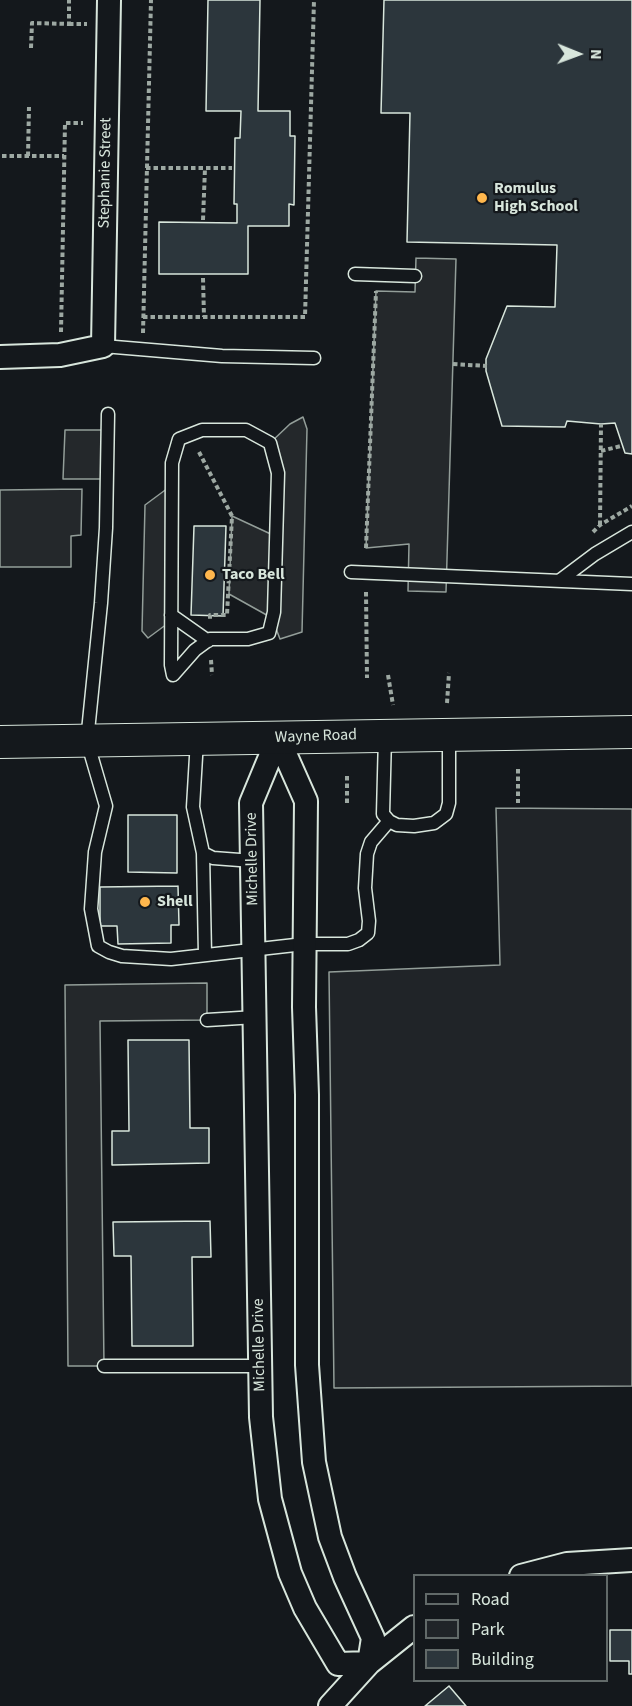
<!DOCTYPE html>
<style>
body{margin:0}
#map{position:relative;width:632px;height:1706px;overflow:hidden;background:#14181c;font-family:"Source Sans 3",sans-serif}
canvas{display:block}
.legend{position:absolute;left:413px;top:1574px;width:195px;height:108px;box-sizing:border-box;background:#14181c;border:2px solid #626a69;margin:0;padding:8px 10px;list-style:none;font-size:18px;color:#d8e6dc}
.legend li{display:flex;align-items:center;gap:12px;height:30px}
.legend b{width:30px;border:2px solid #626a69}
.north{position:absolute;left:548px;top:24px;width:60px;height:60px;-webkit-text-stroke:4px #14181c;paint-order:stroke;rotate:91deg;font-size:16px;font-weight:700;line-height:24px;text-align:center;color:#d8e6dc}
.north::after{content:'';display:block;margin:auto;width:21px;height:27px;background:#d8e6dc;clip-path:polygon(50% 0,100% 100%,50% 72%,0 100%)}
</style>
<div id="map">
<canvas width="632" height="1706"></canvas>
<ul class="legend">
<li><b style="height:8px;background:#14181c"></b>Road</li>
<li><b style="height:16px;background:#202428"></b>Park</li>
<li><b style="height:16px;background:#2c363c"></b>Building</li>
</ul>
<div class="north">N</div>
</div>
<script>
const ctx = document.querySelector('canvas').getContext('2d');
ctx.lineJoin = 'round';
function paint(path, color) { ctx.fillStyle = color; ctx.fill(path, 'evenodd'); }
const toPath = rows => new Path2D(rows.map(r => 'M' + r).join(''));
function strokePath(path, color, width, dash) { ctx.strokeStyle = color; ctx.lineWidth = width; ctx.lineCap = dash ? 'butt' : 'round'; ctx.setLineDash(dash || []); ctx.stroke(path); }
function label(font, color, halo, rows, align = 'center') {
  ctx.font = font + ' "Source Sans 3",sans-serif'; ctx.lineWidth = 4.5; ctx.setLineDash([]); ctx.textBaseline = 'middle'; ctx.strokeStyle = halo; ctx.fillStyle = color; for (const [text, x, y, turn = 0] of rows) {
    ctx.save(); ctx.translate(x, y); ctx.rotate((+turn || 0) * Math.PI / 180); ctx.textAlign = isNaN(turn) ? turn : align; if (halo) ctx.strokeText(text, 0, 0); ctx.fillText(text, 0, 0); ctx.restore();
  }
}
const green = toPath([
 [496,808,632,809,632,1386,334,1388,329,972,500,965,496,808]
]);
const parking = toPath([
 [416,258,456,259,446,592,408,591,409,544,366,548,376,291,415,292,416,258],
 [303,417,307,429,302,632,280,639,272,618,229,594,232,516,275,536,270,443,290,424,303,417],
 [65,430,108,430,106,479,63,479,65,430],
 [172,485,171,621,148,638,142,631,145,505,172,485],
 [82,489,81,535,71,536,71,567,0,567,0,490,82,489],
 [207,983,207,1020,100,1021,104,1366,68,1366,65,985,207,983]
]);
const building = toPath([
 [208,0,260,0,258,111,290,111,290,136,295,136,294,205,289,204,289,226,248,226,248,274,159,274,159,222,237,223,237,204,234,204,235,138,240,138,241,111,206,111,208,0],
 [384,0,632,0,632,454,625,453,615,423,601,424,567,421,565,427,502,426,486,371,486,359,507,306,555,307,557,245,407,242,410,113,381,113,384,0],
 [194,526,226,526,223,616,191,615,194,526],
 [128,815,177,815,177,873,128,872,128,815],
 [178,886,179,925,171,925,171,943,118,944,117,926,100,926,100,887,178,886],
 [128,1040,189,1040,190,1128,209,1128,209,1163,112,1165,112,1131,129,1131,128,1040],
 [210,1221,211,1257,192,1257,193,1346,132,1346,131,1256,114,1256,113,1222,210,1221],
 [610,1630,632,1630,632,1674,629,1674,629,1661,610,1661,610,1630],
 [449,1686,466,1706,425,1706,449,1686]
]);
const path = toPath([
 [69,24,87,24],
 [31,48,32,23,69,24,69,0],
 [2,156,64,156],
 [28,156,29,107],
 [146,168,232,168],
 [203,220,205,168],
 [203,278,204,317],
 [143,317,305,317,314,0],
 [61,332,65,123,83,123],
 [143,333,151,0],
 [453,364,487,366],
 [601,451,621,446],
 [199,452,232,516,227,615,210,615,210,619],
 [600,525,601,424],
 [593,532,600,525,632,506],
 [366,548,376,291],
 [366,592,367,678],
 [211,660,212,675],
 [388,675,393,705],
 [447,703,449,673],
 [518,769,518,803],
 [347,776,347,804]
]);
const service = toPath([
 [355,274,415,276],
 [103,346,222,356,314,358],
 [108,414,106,528,101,603,87,741,106,806,95,852,91,909,98,946,109,952,122,956,171,959,304,944,348,944,359,940,368,933,369,921,365,888,367,854,371,842,389,821],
 [202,430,246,430,270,443,278,473,274,612,269,633,248,639,210,639,195,650,173,675,171,665,172,463,179,439,202,430],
 [351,572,632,584],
 [559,581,595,554,632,532],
 [171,615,208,641],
 [385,736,383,814,389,821,397,825,414,826,434,823,446,814,449,803,449,735],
 [197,740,193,807,203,853,213,858,253,861],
 [203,853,205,955],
 [207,1020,256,1017],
 [104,1366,260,1366]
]);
const minor = toPath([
 [0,357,60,355,103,346,109,0],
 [278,738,251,803,261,1417,270,1499,290,1573,305,1608,338,1664,369,1663],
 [278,738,306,801,304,1007,307,1095,307,1365,314,1462,330,1537,345,1577,373,1638,369,1663],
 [521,1576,567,1564,632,1560],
 [330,1706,369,1663,414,1627]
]);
const secondary = toPath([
 [0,742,632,732]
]);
const markers = [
 [482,198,6,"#ffb74d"],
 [210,575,6,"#ffb74d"],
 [145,902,6,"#ffb74d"]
];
const streetNames = [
 ["Stephanie Street",106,173,-89],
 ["Wayne Road",316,737,-2],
 ["Michelle Drive",253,859,-91],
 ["Michelle Drive",260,1345,-91]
];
const poiNames = [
 ["Romulus",494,189],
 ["High School",494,207],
 ["Taco Bell",222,575],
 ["Shell",157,902]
];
paint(green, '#202428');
strokePath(green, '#939e99', 1.5);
paint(parking, '#24282b');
strokePath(parking, '#939e99', 1.5);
paint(building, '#2c363c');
strokePath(building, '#d8e6dc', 1.5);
strokePath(service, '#d8e6dc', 15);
strokePath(minor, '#d8e6dc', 26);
strokePath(secondary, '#d8e6dc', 34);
strokePath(path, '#9da8a2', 4, [4.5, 3]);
strokePath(service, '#14181c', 12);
strokePath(minor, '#14181c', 22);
strokePath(secondary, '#14181c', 32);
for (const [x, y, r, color] of markers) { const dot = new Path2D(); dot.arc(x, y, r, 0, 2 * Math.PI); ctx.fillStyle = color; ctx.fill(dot); strokePath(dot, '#14181c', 2); }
label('16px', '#d8e6dc', '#14181c', streetNames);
label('bold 16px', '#d8e6dc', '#14181c', poiNames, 'left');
</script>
